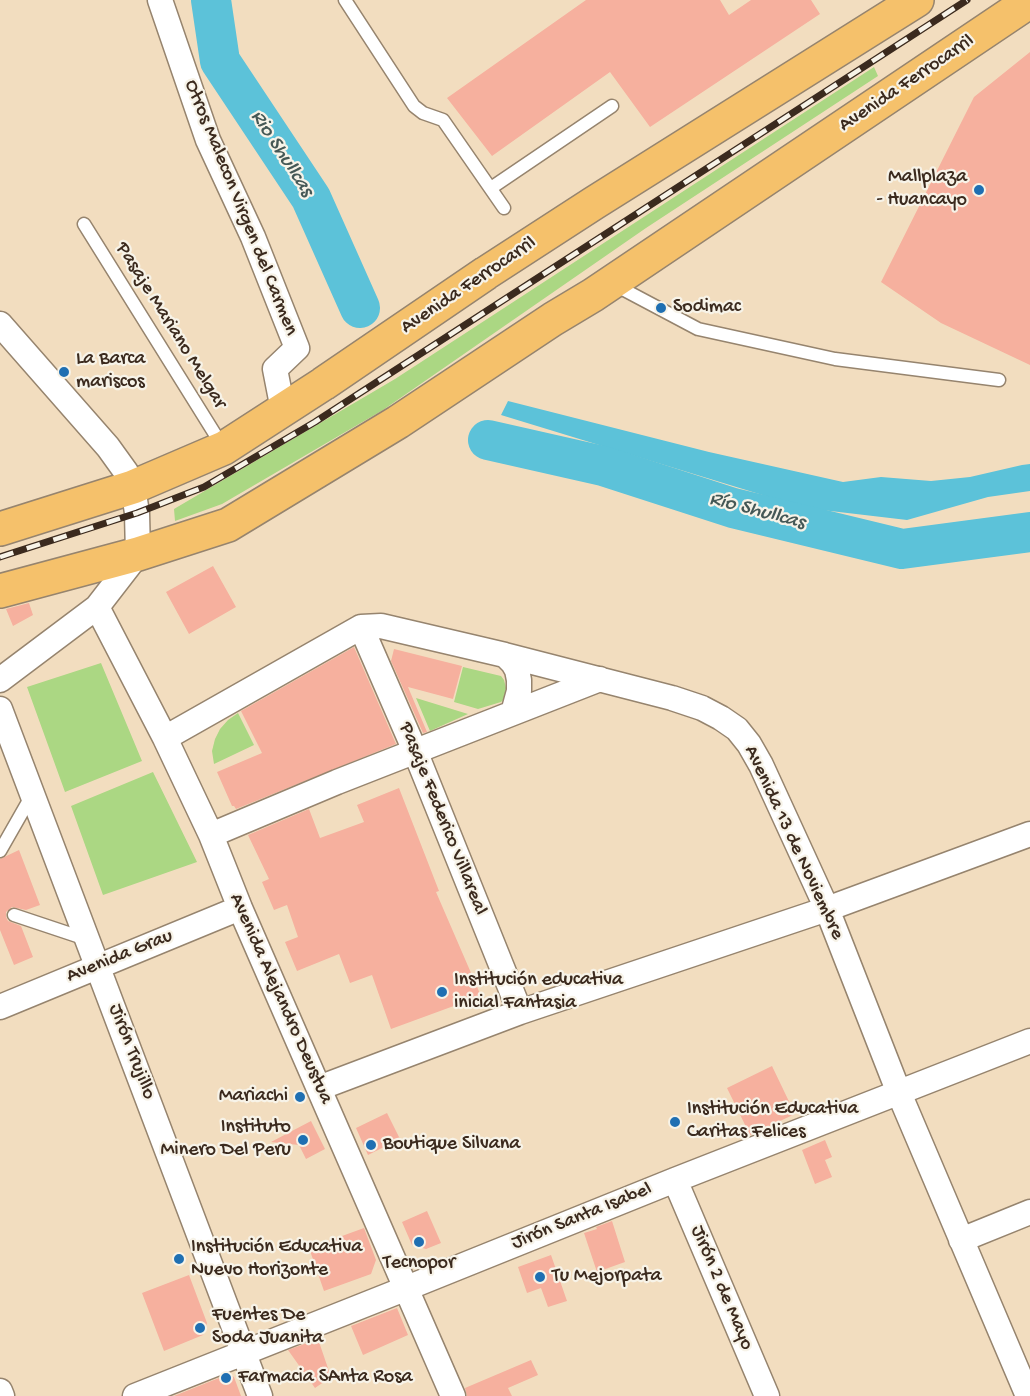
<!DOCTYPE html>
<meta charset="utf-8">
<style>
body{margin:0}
canvas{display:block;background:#f2ddbf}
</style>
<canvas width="1030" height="1396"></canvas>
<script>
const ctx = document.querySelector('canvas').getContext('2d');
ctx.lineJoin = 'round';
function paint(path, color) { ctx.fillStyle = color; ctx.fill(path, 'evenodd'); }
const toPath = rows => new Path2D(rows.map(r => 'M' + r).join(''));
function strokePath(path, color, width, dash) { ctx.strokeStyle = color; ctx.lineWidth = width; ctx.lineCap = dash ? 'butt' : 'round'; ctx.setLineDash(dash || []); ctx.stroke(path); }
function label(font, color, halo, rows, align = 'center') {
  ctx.font = font + ' "Gochi Hand",sans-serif'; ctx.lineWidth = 4.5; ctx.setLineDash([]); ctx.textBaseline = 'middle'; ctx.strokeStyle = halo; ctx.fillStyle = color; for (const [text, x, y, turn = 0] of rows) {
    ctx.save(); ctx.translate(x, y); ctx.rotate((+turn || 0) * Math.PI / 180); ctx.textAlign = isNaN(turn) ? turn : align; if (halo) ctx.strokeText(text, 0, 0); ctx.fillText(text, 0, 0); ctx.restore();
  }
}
const green = toPath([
 [874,67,878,76,646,228,383,410,222,504,175,521,174,509,395,379],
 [101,663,142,761,65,792,27,687],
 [463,667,501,676,504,680,506,688,504,699,501,702,478,709,454,702],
 [416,698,468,714,430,731],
 [238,713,254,745,214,764,212,751,215,739,220,729,228,720],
 [153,772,197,862,103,895,71,806]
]);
const water = toPath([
 [508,401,709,452,843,482,881,477,931,481,970,477,1022,465,1030,464,1030,491,988,497,907,520,805,508,501,415]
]);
const river = toPath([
 [211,0,220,61,311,198,360,308],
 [488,440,603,466,733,508,902,549,1030,532]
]);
const building = toPath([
 [586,0,720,0,729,15,751,0,811,0,820,14,650,127,610,72,492,156,447,98],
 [1030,52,1030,365,941,323,881,282,974,97],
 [213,566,236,607,189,634,166,592],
 [29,603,33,615,13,626,6,609],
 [354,647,396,744,236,809,234,806,232,806,217,772,262,753,241,711],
 [394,649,462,666,453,699,408,687,427,732,423,733,391,661],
 [399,788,439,891,436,892,481,996,391,1029,372,975,350,983,339,954,297,971,285,942,298,937,287,905,274,910,262,882,269,879,248,835,309,809,320,838,364,822,357,805],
 [19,850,40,905,26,910,12,907,6,912,6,917,8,921,21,926,33,957,14,965,0,930,0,859],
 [772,1066,795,1114,750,1135,727,1088],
 [387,1113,400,1139,368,1155,356,1128],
 [311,1121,325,1149,306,1159,299,1145,271,1142],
 [825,1140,832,1157,825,1160,832,1177,815,1184,802,1150],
 [427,1211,441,1243,426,1249,412,1245,402,1222],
 [612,1221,625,1262,597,1272,584,1233,597,1229,596,1227],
 [364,1228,376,1260,371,1274,324,1291,309,1248],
 [551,1255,567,1301,548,1307,541,1288,527,1293,518,1267],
 [189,1275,207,1323,203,1335,164,1351,142,1293],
 [397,1308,408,1335,363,1355,351,1326],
 [318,1339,331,1377,315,1388,288,1350],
 [531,1360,538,1375,508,1388,512,1396,467,1396,465,1388],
 [229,1374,234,1377,241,1396,174,1396]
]);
const lane = toPath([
 [345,0,414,106,423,113,443,120,504,208],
 [491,188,612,106],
 [84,224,223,447],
 [615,285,698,329,835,359,999,380],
 [0,851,32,795],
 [14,915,86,939]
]);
const street = toPath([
 [160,0,208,140,253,237,297,348,275,369,283,410],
 [0,324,108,447,126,472,133,487,137,513,138,554,97,607,0,680],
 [97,607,165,738,211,835,240,908,453,1396],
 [361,627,415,751,520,1012],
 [505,655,513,663,517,670,519,680,519,691,513,713],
 [0,709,260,1396],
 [165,738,361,627,381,626,505,655,672,698,702,708,721,718,737,729,749,744,761,765,827,909,899,1093,1028,1396],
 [211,835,337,782,600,679],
 [0,1007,240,908],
 [319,1088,520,1012,827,909,1030,834],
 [675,1180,767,1396],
 [961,1240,1030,1212],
 [0,1391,2,1396],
 [135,1396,407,1288,675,1180,1030,1041]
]);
const primary = toPath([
 [0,529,133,487,224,448,323,384,486,273,594,203,917,0],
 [0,591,138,554,228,525,398,422,553,319,593,295,1030,1]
]);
const rail = toPath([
 [0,557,137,513,204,487,315,422,967,0]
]);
const markers = [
 [979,190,6,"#1f6fb2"],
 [661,308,6,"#1f6fb2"],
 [64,372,6,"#1f6fb2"],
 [442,992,6,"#1f6fb2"],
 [300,1097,6,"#1f6fb2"],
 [675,1122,6,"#1f6fb2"],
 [303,1140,6,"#1f6fb2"],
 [371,1145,6,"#1f6fb2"],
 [419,1242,6,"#1f6fb2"],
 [179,1259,6,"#1f6fb2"],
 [540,1277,6,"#1f6fb2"],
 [200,1328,6,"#1f6fb2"],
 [226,1378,6,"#1f6fb2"]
];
const streetNames = [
 ["Avenida Ferrocarril",907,84,-34],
 ["Otros Malecon Virgen del Carmen",240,208,68],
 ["Avenida Ferrocarril",469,286,-34],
 ["Pasaje Mariano Melgar",170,326,58],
 ["Pasaje Federico Villareal",442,819,68],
 ["Avenida 13 de Noviembre",793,843,65],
 ["Avenida Grau",120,957,-22],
 ["Avenida Alejandro Deustua",280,999,66],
 ["Jirón Trujillo",131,1052,69],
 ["Jirón Santa Isabel",582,1217,-22],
 ["Jirón 2 de Mayo",721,1288,67]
];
const poiNames = [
 ["Mallplaza",967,178,"right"],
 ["- Huancayo",967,201,"right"],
 ["Sodimac",673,308],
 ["La Barca",76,360],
 ["mariscos",76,383],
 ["Institución educativa",454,981],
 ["inicial Fantasia",454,1004],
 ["Mariachi",288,1097,"right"],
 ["Institución Educativa",687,1110],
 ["Caritas Felices",687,1133],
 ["Instituto",291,1128,"right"],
 ["Minero Del Peru",291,1151,"right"],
 ["Boutique Silvana",383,1145],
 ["Institución Educativa",191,1248],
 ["Nuevo Horizonte",191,1271],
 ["Tecnopor",419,1264,"center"],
 ["Tu Mejorpata",552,1277],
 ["Fuentes De",212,1316],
 ["Soda Juanita",212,1339],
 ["Farmacia SAnta Rosa",238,1378]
];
const waterNames = [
 ["Rio Shullcas",281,154,57],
 ["Río Shullcas",757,512,15]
];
paint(green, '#abd783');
paint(water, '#5cc2d9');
strokePath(river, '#5cc2d9', 40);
paint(building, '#f6b09e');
strokePath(lane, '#96846e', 15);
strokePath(street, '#96846e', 27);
strokePath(primary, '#96846e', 36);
strokePath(lane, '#fff', 12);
strokePath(street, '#fff', 24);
strokePath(primary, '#f5c16b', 33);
strokePath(rail, '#3b2a1e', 7);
strokePath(rail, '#f7f3e8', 4.5, [14]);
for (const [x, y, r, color] of markers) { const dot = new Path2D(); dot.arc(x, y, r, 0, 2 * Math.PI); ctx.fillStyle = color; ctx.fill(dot); strokePath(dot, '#f7f3e8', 2); }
label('20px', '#3b2a1e', '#f7f3e8', streetNames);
label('20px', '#3b2a1e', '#f7f3e8', poiNames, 'left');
label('italic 21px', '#455856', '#f7f3e8', waterNames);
</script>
